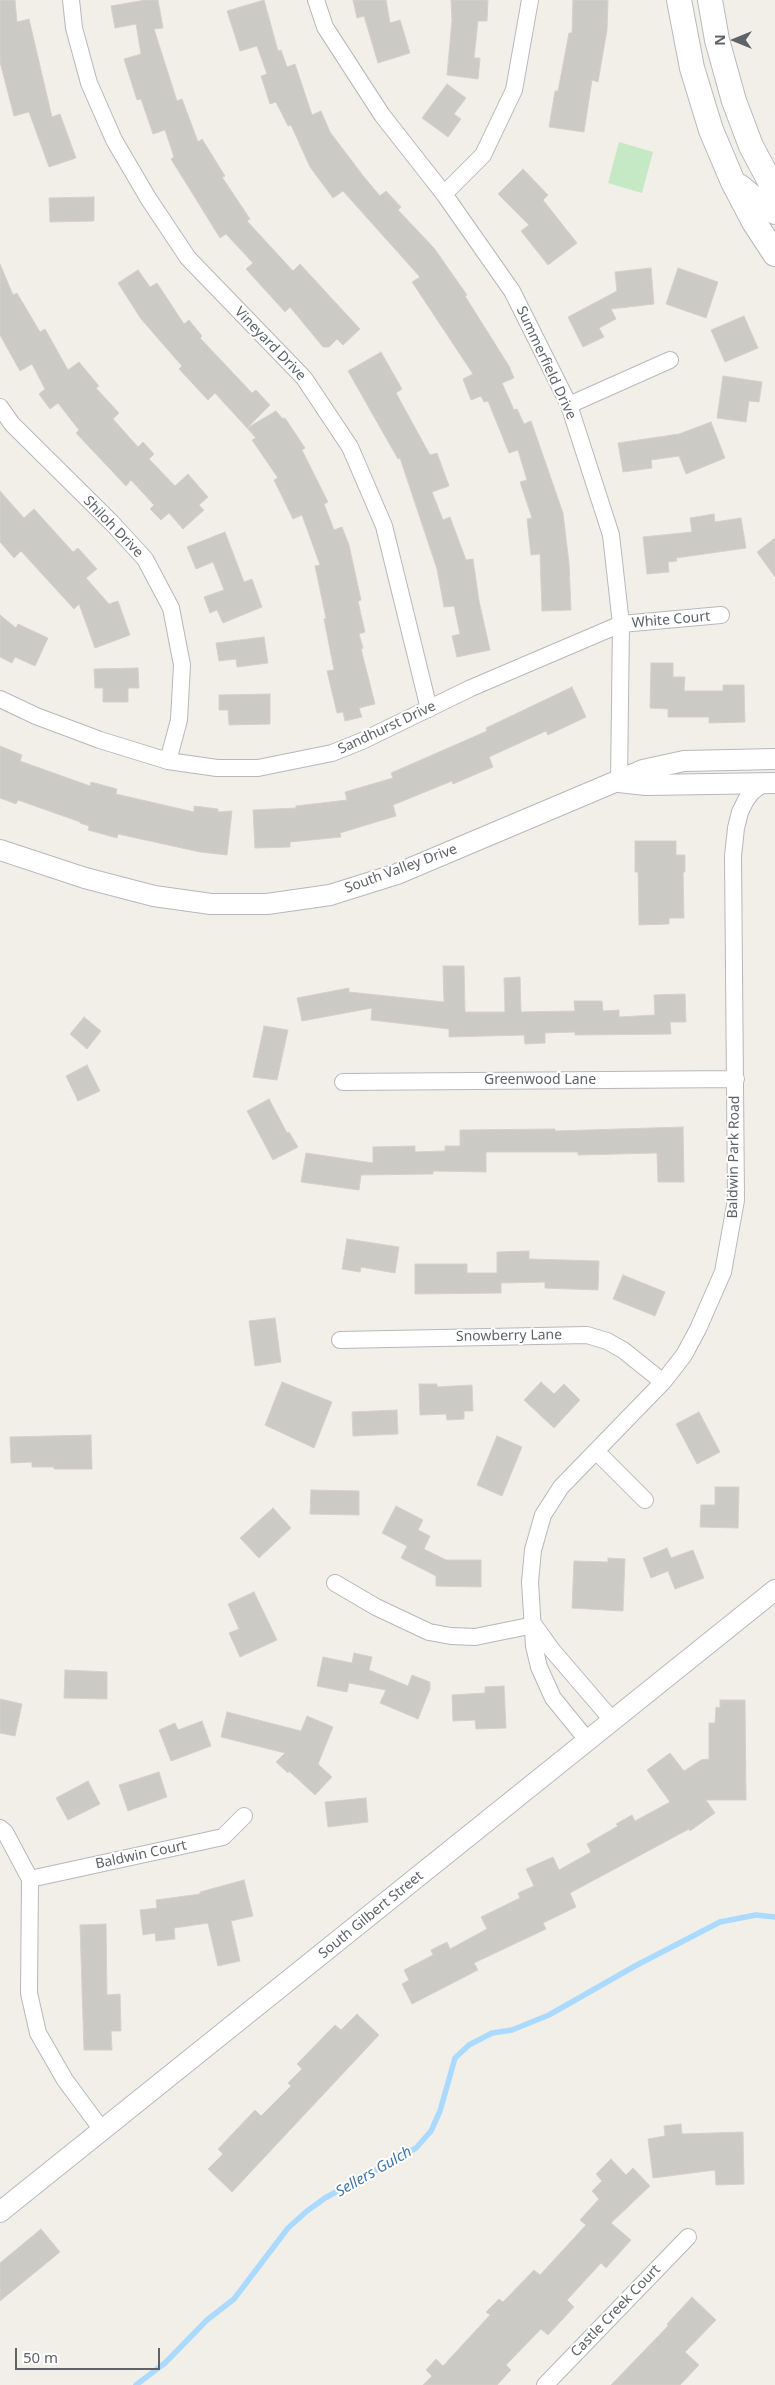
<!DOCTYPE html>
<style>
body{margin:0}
#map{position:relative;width:775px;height:2385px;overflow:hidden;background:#f1efe8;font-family:"Noto Sans",sans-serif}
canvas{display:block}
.north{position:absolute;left:710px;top:15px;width:50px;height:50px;-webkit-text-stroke:4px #fff;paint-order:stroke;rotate:270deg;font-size:14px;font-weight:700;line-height:20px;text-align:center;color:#5f6368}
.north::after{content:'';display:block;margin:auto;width:18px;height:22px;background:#5f6368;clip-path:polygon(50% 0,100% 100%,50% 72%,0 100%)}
.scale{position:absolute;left:15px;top:2348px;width:145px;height:22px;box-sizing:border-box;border:2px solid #5f6368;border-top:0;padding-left:6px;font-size:15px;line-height:18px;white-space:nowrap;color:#5f6368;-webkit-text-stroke:4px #fff;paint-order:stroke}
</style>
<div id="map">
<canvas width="775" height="2385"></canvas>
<div class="north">N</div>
<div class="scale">50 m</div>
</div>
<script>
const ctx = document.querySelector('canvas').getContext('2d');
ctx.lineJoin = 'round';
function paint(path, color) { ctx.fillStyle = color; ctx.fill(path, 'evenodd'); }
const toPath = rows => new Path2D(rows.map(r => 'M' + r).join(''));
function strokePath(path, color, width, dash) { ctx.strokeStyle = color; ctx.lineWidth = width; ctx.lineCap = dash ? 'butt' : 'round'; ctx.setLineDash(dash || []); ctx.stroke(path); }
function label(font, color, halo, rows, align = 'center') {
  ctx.font = font + ' "Noto Sans",sans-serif'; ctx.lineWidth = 4; ctx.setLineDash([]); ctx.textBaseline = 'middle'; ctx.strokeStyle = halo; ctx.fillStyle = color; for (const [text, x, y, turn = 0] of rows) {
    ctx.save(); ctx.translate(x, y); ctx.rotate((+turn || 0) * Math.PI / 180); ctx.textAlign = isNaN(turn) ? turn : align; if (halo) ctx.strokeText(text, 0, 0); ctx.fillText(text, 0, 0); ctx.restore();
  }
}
const green = toPath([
 [619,142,653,152,642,193,608,183]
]);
const stream = toPath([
 [136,2385,165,2363,207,2320,234,2299,288,2228,307,2211,325,2198,416,2148,431,2131,440,2111,455,2058,469,2045,492,2033,512,2030,549,2015,635,1966,720,1922,756,1915,775,1917]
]);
const building = toPath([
 [0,0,15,0,17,22,29,19,52,117,60,114,76,158,49,167,29,112,14,116,0,62,0,0],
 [145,0,158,0,163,28,154,29,177,101,182,99,198,142,202,139,225,176,222,177,250,219,247,221,293,271,300,264,360,329,343,345,337,339,329,347,323,347,290,307,285,312,246,269,253,263,226,234,220,238,171,159,174,157,165,130,153,134,141,99,137,100,124,59,141,54,136,24,115,28,111,6,145,0],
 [264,0,278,51,281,50,287,67,295,64,312,115,321,111,330,132,364,177,380,196,386,191,401,207,398,210,434,248,467,295,465,296,509,366,514,378,502,383,514,410,517,409,524,424,531,421,563,513,569,563,571,610,542,611,540,554,531,555,527,519,532,518,520,482,527,480,518,450,509,453,488,401,484,402,481,396,471,400,463,379,473,374,412,282,420,277,343,191,333,198,310,167,291,125,288,126,276,102,270,104,261,76,267,74,257,46,240,51,227,11,264,0],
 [353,0,386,0,390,23,400,20,410,53,378,63,364,16,357,18,353,0],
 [451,0,488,0,487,21,478,21,474,58,480,58,478,79,447,75,452,20,451,0],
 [573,0,608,0,607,30,598,82,592,80,584,132,549,127,555,91,558,91,569,33,572,33,573,0],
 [447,84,466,98,454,114,461,119,448,137,422,118,447,84],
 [523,169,548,195,543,200,577,243,548,265,521,231,529,225,498,194,523,169],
 [94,197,94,221,50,222,49,198,94,197],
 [0,264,13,295,17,293,40,332,45,329,68,370,79,362,99,386,96,388,119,413,113,419,138,447,143,442,154,454,149,459,175,486,188,474,208,497,199,505,204,510,183,529,169,513,161,520,150,509,154,505,131,480,126,486,76,433,79,430,58,403,50,409,39,394,45,389,32,364,20,371,0,335,0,264],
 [651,268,654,304,611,309,616,319,599,328,604,337,583,347,568,317,617,291,615,272,651,268],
 [678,268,718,282,706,318,666,304,678,268],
 [138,270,150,287,157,283,184,324,189,320,202,336,200,338,252,393,256,390,270,405,247,428,215,393,208,400,179,369,182,366,141,319,118,283,138,270],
 [744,316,758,348,725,362,711,330,744,316],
 [381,352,402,389,396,393,430,455,437,453,449,486,432,492,443,520,450,517,466,560,473,559,479,601,490,650,457,657,452,636,460,634,454,606,444,607,437,569,400,458,398,459,348,371,381,352],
 [723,376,762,382,759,402,749,401,746,422,717,418,723,376],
 [276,411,283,419,285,418,305,448,302,450,328,502,324,504,334,530,342,527,349,545,361,600,358,601,365,632,359,634,363,648,361,649,375,704,359,708,362,717,345,721,343,712,337,713,327,671,334,670,324,619,326,618,315,566,320,565,302,515,293,519,274,480,278,478,252,440,256,438,247,428,276,411],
 [711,422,725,458,686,474,679,456,651,460,652,468,623,472,618,443,679,434,711,422],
 [0,491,24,518,34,509,73,552,78,548,97,569,86,578,109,604,118,601,130,635,95,648,79,604,74,609,21,551,14,558,0,542,0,491],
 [714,514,715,522,741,518,746,548,676,558,677,561,668,562,669,572,647,574,643,537,692,532,690,518,714,514],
 [225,532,244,582,252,579,262,607,223,623,217,610,210,613,204,597,224,590,213,562,196,569,187,547,225,532],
 [775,538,775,577,757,552,775,538],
 [0,615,16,628,18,624,48,638,35,666,15,657,12,663,0,657,0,615],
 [264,637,268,663,237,667,236,659,219,661,216,643,264,637],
 [651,663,673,663,673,677,685,677,684,691,723,691,723,685,744,685,745,722,709,723,709,717,668,717,668,709,650,708,651,663],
 [138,668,139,688,128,688,128,702,103,702,103,688,95,688,94,669,138,668],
 [572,687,586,717,548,735,546,731,489,757,493,767,453,784,452,781,393,805,396,816,340,833,341,837,290,842,290,847,255,848,253,810,296,808,296,806,347,800,345,792,393,778,391,773,487,731,486,728,572,687],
 [270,694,270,724,229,725,228,710,219,710,219,695,270,694],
 [0,746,22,755,20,761,90,786,91,782,117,789,116,794,194,812,194,806,218,809,218,812,232,811,227,855,200,852,118,834,117,838,88,830,89,826,80,823,80,822,18,800,16,804,0,798,0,746],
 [635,841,676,841,676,855,685,855,685,872,683,872,684,918,669,918,669,924,639,925,638,872,635,872,635,841],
 [443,966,464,966,465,1012,505,1012,504,978,520,977,521,1012,575,1011,574,1001,602,1001,603,1011,619,1010,619,1017,655,1015,654,995,685,994,686,1022,670,1022,671,1034,575,1035,575,1032,545,1033,545,1043,525,1044,524,1035,449,1037,449,1029,371,1020,372,1008,302,1021,297,998,349,988,349,992,444,1002,443,966],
 [84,1017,101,1031,87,1049,70,1034,84,1017],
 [264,1026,288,1030,277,1080,253,1077,264,1026],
 [87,1065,100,1091,78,1101,66,1076,87,1065],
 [269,1099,287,1133,289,1132,298,1147,273,1160,247,1111,269,1099],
 [683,1127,684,1182,658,1182,657,1153,578,1155,578,1152,486,1152,486,1172,433,1171,433,1174,361,1175,359,1190,301,1182,306,1153,373,1163,373,1147,415,1146,415,1152,445,1151,445,1146,460,1146,460,1130,555,1129,555,1131,683,1127],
 [347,1239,399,1247,395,1273,361,1267,360,1272,342,1269,347,1239],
 [529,1251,529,1259,599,1261,598,1290,545,1288,545,1282,501,1283,501,1293,415,1294,415,1264,467,1264,467,1273,497,1273,497,1252,529,1251],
 [623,1275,665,1292,655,1316,613,1299,623,1275],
 [275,1318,281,1362,255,1366,249,1321,275,1318],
 [282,1382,332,1402,314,1448,265,1425,282,1382],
 [541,1382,554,1394,564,1384,580,1400,554,1428,524,1400,541,1382],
 [419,1384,437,1384,437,1387,472,1385,473,1411,464,1411,464,1419,447,1420,446,1414,420,1415,419,1384],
 [397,1410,398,1434,353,1436,352,1412,397,1410],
 [699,1412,720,1452,697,1464,676,1424,699,1412],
 [91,1435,92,1469,54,1469,54,1467,32,1467,32,1462,11,1463,10,1437,91,1435],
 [497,1436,522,1447,502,1496,477,1485,497,1436],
 [715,1487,739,1487,738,1528,700,1527,701,1505,715,1505,715,1487],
 [311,1490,359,1491,359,1515,310,1514,311,1490],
 [396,1506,423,1520,418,1530,430,1536,424,1549,446,1560,481,1560,481,1587,436,1586,436,1576,401,1558,407,1546,382,1533,396,1506],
 [273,1508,291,1528,259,1558,240,1538,273,1508],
 [667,1548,671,1558,693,1550,704,1578,675,1589,668,1571,651,1578,643,1558,667,1548],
 [608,1558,625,1559,623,1611,572,1608,574,1561,608,1562,608,1558],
 [254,1592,277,1640,240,1657,229,1633,239,1629,228,1604,254,1592],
 [354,1653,372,1657,369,1670,408,1686,412,1675,430,1682,430,1689,418,1719,380,1703,386,1690,349,1683,347,1692,317,1686,323,1657,352,1663,354,1653],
 [65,1670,107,1672,107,1699,64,1698,65,1670],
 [504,1686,506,1728,476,1729,475,1720,453,1721,452,1695,485,1693,485,1687,504,1686],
 [0,1699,22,1704,15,1736,0,1733,0,1699],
 [720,1700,745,1700,746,1800,706,1800,715,1813,690,1831,689,1829,570,1893,576,1907,543,1923,546,1929,474,1963,478,1970,412,2004,402,1984,409,1980,404,1970,433,1955,431,1950,447,1942,450,1949,487,1929,481,1917,520,1898,518,1893,534,1886,526,1869,553,1857,559,1870,591,1852,587,1844,618,1826,616,1824,632,1815,635,1821,670,1802,647,1770,670,1753,684,1771,701,1760,709,1759,709,1723,715,1723,716,1707,720,1708,720,1700],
 [227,1712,301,1731,307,1716,333,1727,318,1764,332,1777,315,1795,289,1771,288,1773,276,1762,285,1753,221,1737,227,1712],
 [202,1721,211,1746,171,1761,159,1730,175,1723,178,1730,202,1721],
 [159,1772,167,1797,128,1811,119,1785,159,1772],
 [88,1781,100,1804,68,1820,56,1798,88,1781],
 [366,1798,368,1822,328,1827,325,1802,366,1798],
 [244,1880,253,1916,231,1921,240,1961,218,1966,208,1923,174,1928,175,1939,156,1941,155,1933,143,1935,140,1910,157,1908,156,1900,200,1894,200,1892,244,1880],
 [106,1924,107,1995,120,1994,121,2031,111,2031,112,2050,84,2050,80,1925,106,1924],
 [357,2014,379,2035,232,2192,208,2169,223,2154,218,2149,255,2110,261,2116,291,2086,288,2083,302,2069,297,2064,335,2025,341,2030,357,2014],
 [681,2124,682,2134,743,2132,744,2184,716,2185,715,2170,653,2178,648,2139,665,2136,664,2126,681,2124],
 [611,2159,626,2175,633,2168,650,2186,611,2223,631,2240,606,2268,601,2263,567,2300,574,2307,548,2335,541,2329,506,2365,511,2370,497,2385,423,2385,432,2376,426,2370,436,2359,443,2366,490,2315,486,2312,499,2299,503,2302,534,2270,540,2275,586,2225,580,2220,599,2199,592,2191,602,2181,596,2174,611,2159],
 [41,2229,60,2252,0,2301,0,2263,41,2229],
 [692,2297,716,2320,685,2352,699,2365,680,2385,611,2385,668,2326,667,2324,692,2297]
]);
const minor = toPath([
 [71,0,74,28,89,83,114,140,148,198,188,258,304,378,350,447,384,526,429,709],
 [316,0,325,27,382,115,444,194,512,291,569,405,611,535,621,624,619,782],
 [444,194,483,155,514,90,530,0],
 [569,405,670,360],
 [0,407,12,424,112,523,145,559,171,608,182,665,179,720,168,761],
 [0,699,36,716,100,740,168,761,217,768,258,768,332,753,362,741,471,688,621,624,721,615],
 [343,1082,736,1079],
 [340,1340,587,1335,607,1341,623,1350,663,1382],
 [596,1451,645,1500],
 [335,1583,376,1607,429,1632,451,1636,475,1637,534,1625],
 [534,1625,552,1650,613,1721],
 [588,1741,553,1698,539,1667,534,1646,530,1582,533,1550,543,1515,561,1487,663,1382,684,1355,698,1329,723,1272,736,1200,733,856,736,828,740,812,746,800,752,792,764,783],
 [0,1828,5,1832,30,1879,29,1993,38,2033,65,2080,102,2130],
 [30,1879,223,1837,244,1816],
 [545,2385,688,2237]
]);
const tertiary = toPath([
 [619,782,646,785,775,783],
 [0,850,85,878,154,896,211,904,267,904,330,895,397,874,643,770,684,761,775,759],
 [0,2212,775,1590]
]);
const secondary = toPath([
 [679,0,692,68,711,130,733,182,754,222,775,254],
 [710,0,717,40,734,101,751,146,775,191],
 [739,186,762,205,775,212]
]);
const streetNames = [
 ["Vineyard Drive",270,344,46],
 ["Summerfield Drive",546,363,65],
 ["Shiloh Drive",113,527,46],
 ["White Court",671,620,-5],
 ["Sandhurst Drive",387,728,-25],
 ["South Valley Drive",401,869,-20],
 ["Greenwood Lane",540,1080],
 ["Baldwin Park Road",734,1157,-89],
 ["Snowberry Lane",509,1336,-1],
 ["Baldwin Court",141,1855,-12],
 ["South Gilbert Street",371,1915,-39],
 ["Castle Creek Court",616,2311,-46]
];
const waterNames = [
 ["Sellers Gulch",374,2172,-30]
];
paint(green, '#c5e8c5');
strokePath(stream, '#aadaff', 5.5);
paint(building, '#cccac5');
strokePath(building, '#d6d1c6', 1);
strokePath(minor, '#b5b8bc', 18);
strokePath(tertiary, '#b5b8bc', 22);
strokePath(secondary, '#b6babf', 26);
strokePath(minor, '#fff', 16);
strokePath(tertiary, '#fff', 20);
strokePath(secondary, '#fff', 24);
label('14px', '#5f6368', '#fff', streetNames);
label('italic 15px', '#4174aa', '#fff', waterNames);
</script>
